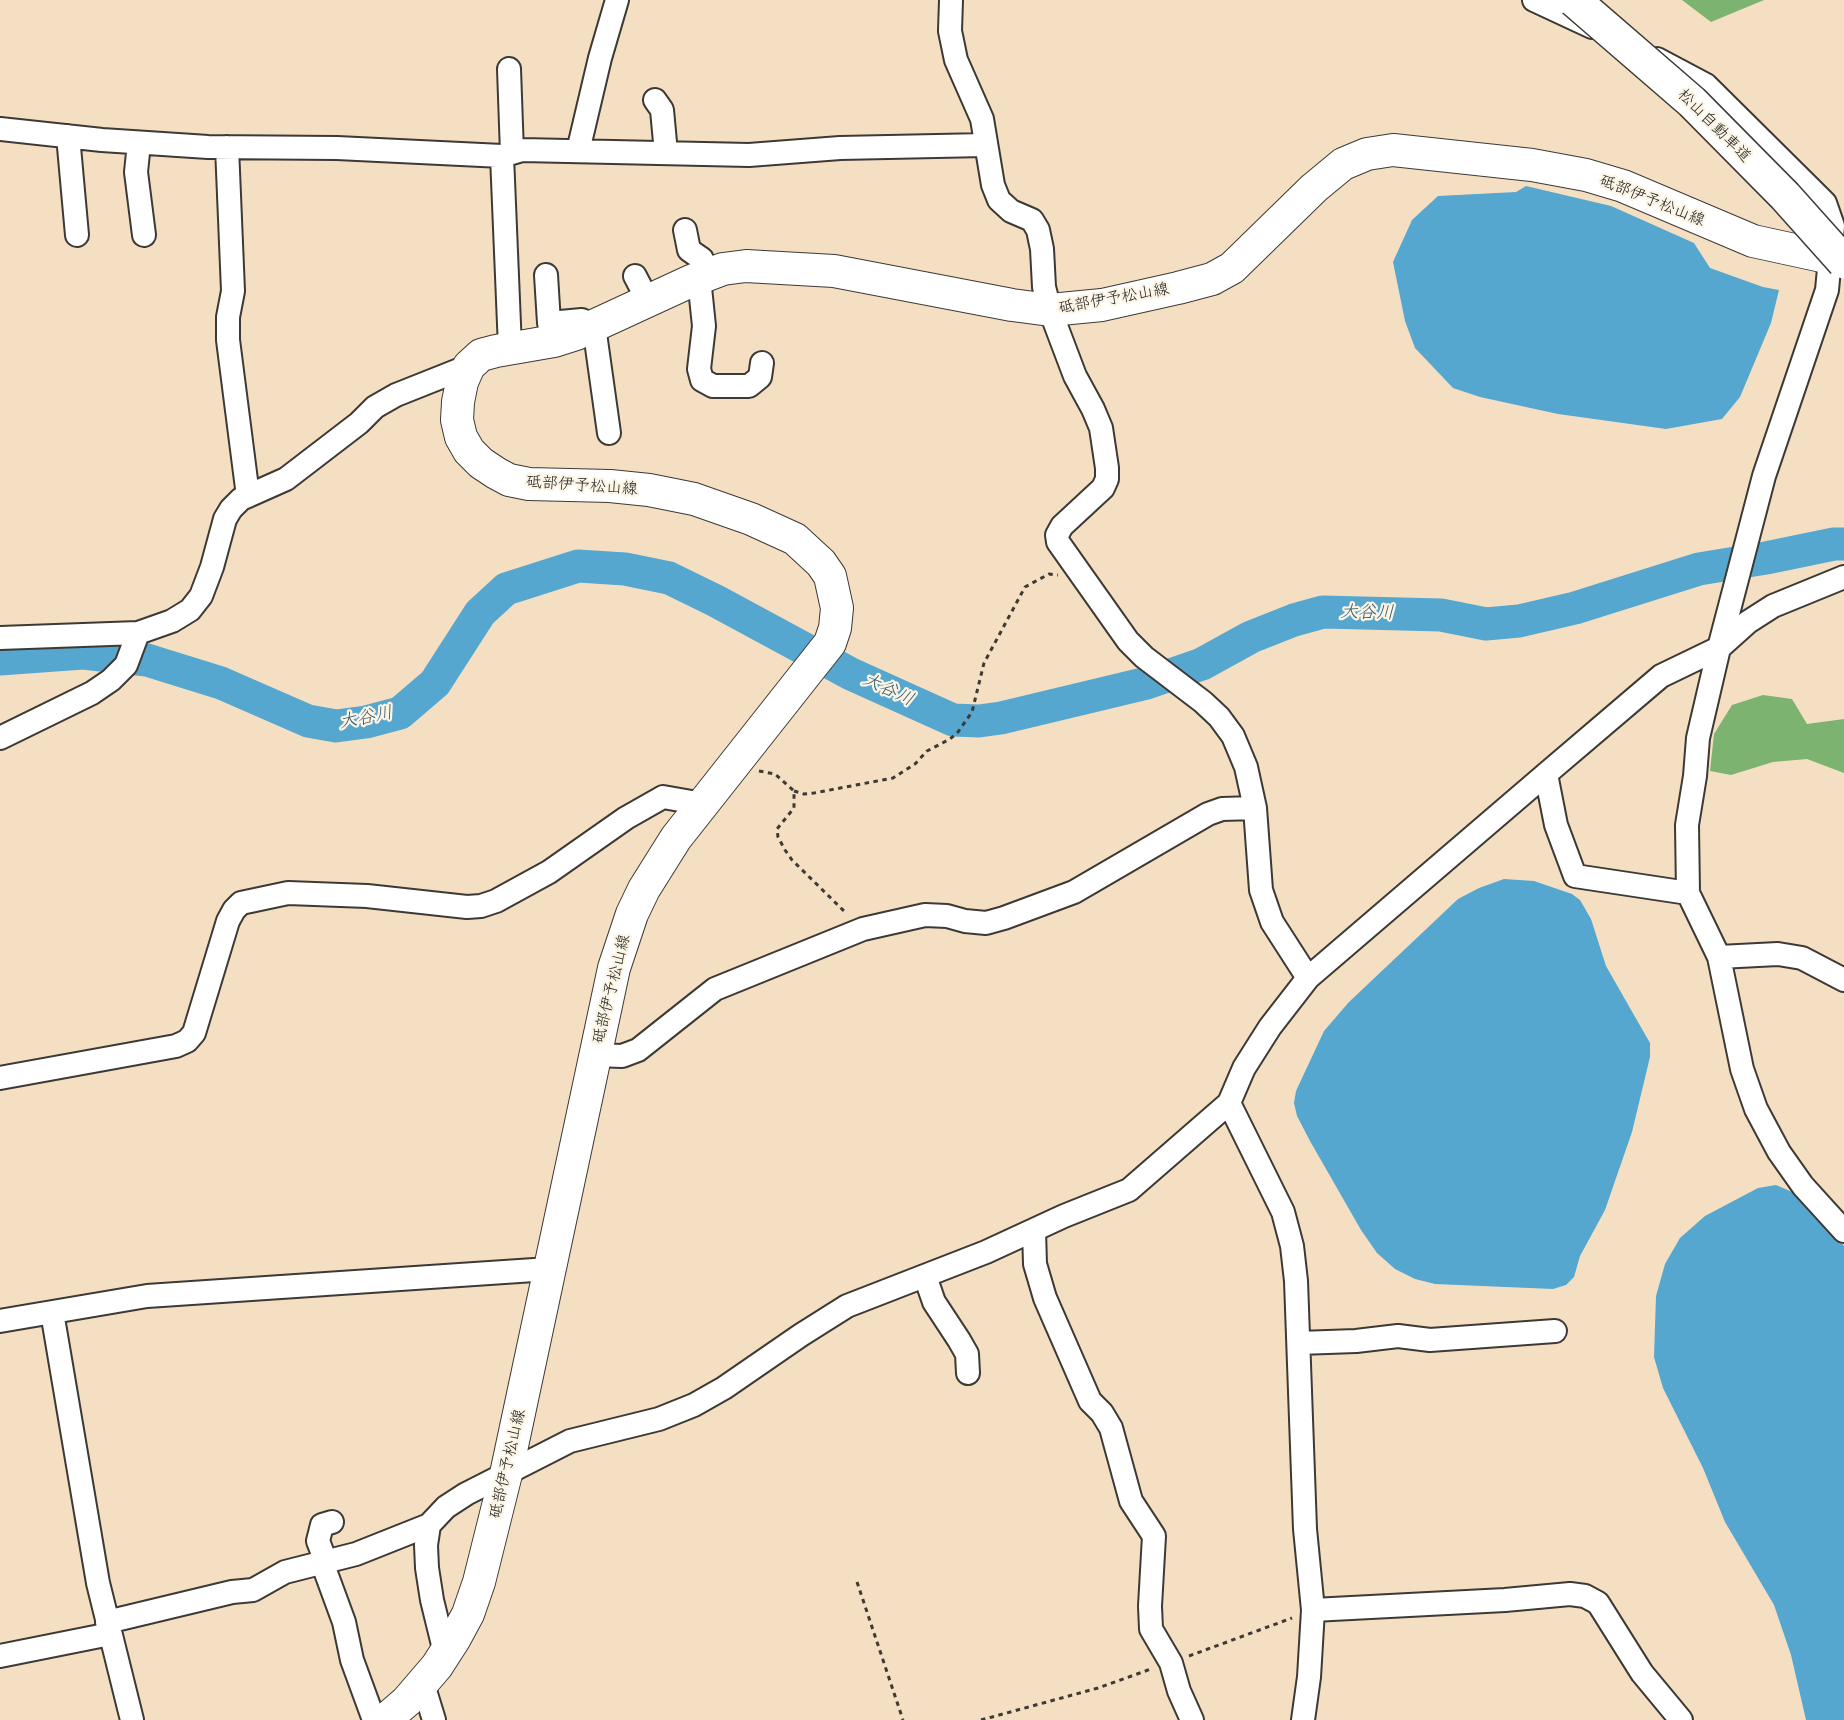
<!DOCTYPE html>
<meta charset="utf-8">
<style>
body{margin:0}
canvas{display:block;background:#f5dfc2}
</style>
<canvas width="1844" height="1720"></canvas>
<script>
const ctx = document.querySelector('canvas').getContext('2d');
ctx.lineJoin = 'round';
function paint(path, color) { ctx.fillStyle = color; ctx.fill(path, 'evenodd'); }
const toPath = rows => new Path2D(rows.map(r => 'M' + r).join(''));
function strokePath(path, color, width, dash) { ctx.strokeStyle = color; ctx.lineWidth = width; ctx.lineCap = dash ? 'butt' : 'round'; ctx.setLineDash(dash || []); ctx.stroke(path); }
function label(font, color, halo, rows, align = 'center') {
  ctx.font = font + ' Sriracha,"Klee One",sans-serif'; ctx.lineWidth = 4.5; ctx.setLineDash([]); ctx.textBaseline = 'middle'; ctx.strokeStyle = halo; ctx.fillStyle = color; for (const [text, x, y, turn = 0] of rows) {
    ctx.save(); ctx.translate(x, y); ctx.rotate((+turn || 0) * Math.PI / 180); ctx.textAlign = isNaN(turn) ? turn : align; if (halo) ctx.strokeText(text, 0, 0); ctx.fillText(text, 0, 0); ctx.restore();
  }
}
const forest = toPath([
 [1682,0,1764,0,1711,22],
 [1763,695,1792,699,1807,724,1844,719,1844,773,1807,759,1773,762,1731,775,1710,771,1714,734,1732,705]
]);
const water = toPath([
 [1526,186,1611,206,1694,243,1710,268,1763,287,1779,290,1771,323,1740,397,1722,419,1666,429,1558,414,1480,397,1453,388,1415,348,1405,321,1393,262,1412,220,1438,196,1516,192],
 [1504,879,1534,881,1572,894,1580,900,1591,919,1606,966,1650,1043,1650,1057,1632,1132,1605,1210,1580,1256,1574,1277,1566,1285,1553,1289,1435,1284,1415,1279,1395,1269,1377,1253,1361,1230,1310,1141,1297,1116,1294,1103,1296,1091,1324,1031,1349,1002,1458,899,1479,888],
 [1776,1185,1797,1194,1844,1246,1844,1720,1806,1720,1791,1655,1774,1605,1725,1522,1703,1468,1663,1388,1654,1357,1656,1296,1665,1264,1680,1238,1705,1216,1758,1188]
]);
const river = toPath([
 [0,659,83,653,147,660,221,683,308,721,336,726,366,722,400,713,435,683,480,613,506,589,578,566,625,569,669,578,716,601,851,674,953,720,979,721,1001,718,1147,683,1202,664,1251,637,1294,620,1323,612,1441,615,1486,624,1519,621,1575,608,1699,569,1766,558,1834,544,1844,544]
]);
const path = toPath([
 [759,771,775,774,794,791,794,808,777,829,778,837,785,850,792,860,846,913],
 [794,791,804,794,814,793,893,778,915,764,927,751,950,739,958,732,972,712,984,663,1025,587,1049,574,1058,575],
 [857,1582,903,1720],
 [1189,1656,1292,1618],
 [981,1720,1098,1688,1151,1669]
]);
const minor = toPath([
 [951,0,950,31,956,60,982,119,993,185,999,200,1011,211,1032,220,1038,230,1042,249,1044,287,1050,310,1075,376,1093,409,1101,428,1107,468,1107,479,1103,488,1062,526,1057,535,1058,542,1128,641,1144,657,1203,702,1219,717,1233,736,1246,767,1255,808,1261,890,1272,922,1308,978],
 [1534,0,1592,27],
 [1657,59,1706,85,1814,192,1825,203,1833,226,1827,290,1764,476,1719,648,1698,738,1695,776,1687,825,1688,893,1719,957,1742,1069,1756,1109,1779,1152,1803,1186,1844,1231],
 [509,69,512,153],
 [655,100,662,110,666,153],
 [0,129,102,140,208,147,337,148,502,156,522,150,749,155,840,148,985,145],
 [68,136,77,235],
 [139,143,136,172,144,235],
 [227,147,233,291,228,317,228,340,248,496],
 [578,151,600,58,617,0],
 [502,156,510,348],
 [685,230,689,250,702,259,708,275],
 [546,275,549,323,582,320,586,330],
 [635,276,648,301],
 [699,278,704,326,699,369,702,380,713,386,749,386,760,377,762,363],
 [594,326,609,433],
 [0,638,138,633,172,621,190,610,201,596,212,567,225,519,231,509,241,499,286,479,359,423,375,407,396,395,469,366],
 [0,738,92,693,111,680,126,665,138,633],
 [1546,774,1556,825,1575,876,1688,893],
 [1719,957,1778,954,1802,958,1844,980],
 [595,1055,622,1056,638,1050,715,989,863,929,925,915,947,916,965,921,986,923,1004,918,1074,892,1208,814,1222,809,1255,808],
 [0,1078,176,1046,187,1041,194,1033,228,921,234,910,241,903,288,893,367,896,467,907,481,906,496,901,549,872,626,818,663,797,703,804],
 [1229,1103,1283,1212,1292,1246,1296,1281,1305,1529,1313,1610,1309,1677,1303,1720],
 [1034,1230,1035,1264,1045,1298,1090,1401,1102,1413,1111,1428,1131,1501,1154,1536,1150,1606,1151,1629,1171,1663,1179,1691,1192,1720],
 [925,1276,934,1302,959,1340,967,1354,968,1373],
 [52,1312,98,1583,132,1720],
 [0,1321,147,1296,549,1269],
 [1299,1343,1356,1341,1398,1336,1430,1340,1555,1331],
 [332,1522,322,1525,318,1541,326,1562,326,1573,344,1622,352,1660,374,1720],
 [429,1525,426,1545,427,1568,432,1600,445,1653],
 [1313,1610,1505,1600,1570,1594,1585,1596,1598,1603,1642,1673,1681,1720],
 [107,1622,232,1592,253,1590,285,1572,356,1554,429,1525,446,1507,466,1494,570,1441,659,1419,694,1405,724,1388,801,1335,847,1306,986,1252,1064,1216,1129,1190,1229,1103,1244,1068,1270,1027,1308,978,1546,774,1661,676,1719,648,1748,622,1773,606,1844,577],
 [0,1656,110,1634],
 [423,1684,434,1720]
]);
const secondary = toPath([
 [385,1720,407,1701,437,1666,455,1638,468,1614,479,1582,506,1474,614,968,632,914,644,889,676,838,830,643,835,628,837,608,830,576,821,563,795,539,751,519,694,499,649,490,610,486,529,484,509,480,496,473,481,463,469,451,461,437,457,420,458,402,462,382,469,366,481,355,496,351,554,341,576,334,691,281,723,269,746,266,834,271,1012,305,1050,310,1102,305,1178,288,1212,279,1232,268,1314,188,1343,164,1367,154,1393,150,1532,165,1586,175,1623,186,1753,241,1831,258,1844,258]
]);
const motorwayBridge = toPath([
 [1574,0,1692,102,1785,196,1844,262]
]);
const streetNames = [
 ["松山自動車道",1714,126,45],
 ["砥部伊予松山線",1652,201,22],
 ["砥部伊予松山線",1114,299,-10],
 ["砥部伊予松山線",582,486,4],
 ["砥部伊予松山線",612,989,-76],
 ["砥部伊予松山線",508,1464,-77]
];
const waterNames = [
 ["大谷川",1367,613,1],
 ["大谷川",888,690,25],
 ["大谷川",366,718,-11]
];
paint(forest, '#7db370');
paint(water, '#55a7d0');
strokePath(river, '#55a7d0', 33);
strokePath(minor, '#3d3935', 26);
strokePath(secondary, '#3d3935', 34);
strokePath(path, '#3d3935', 3, [4.5, 4.5]);
strokePath(minor, '#fff', 22);
strokePath(secondary, '#fff', 32);
strokePath(motorwayBridge, '#3d3935', 36, []);
strokePath(motorwayBridge, '#fff', 33);
label('16px', '#1c1c1c', '#fcf5e5', streetNames);
label('italic 18px', '#365b6d', '#fcf5e5', waterNames);
</script>
